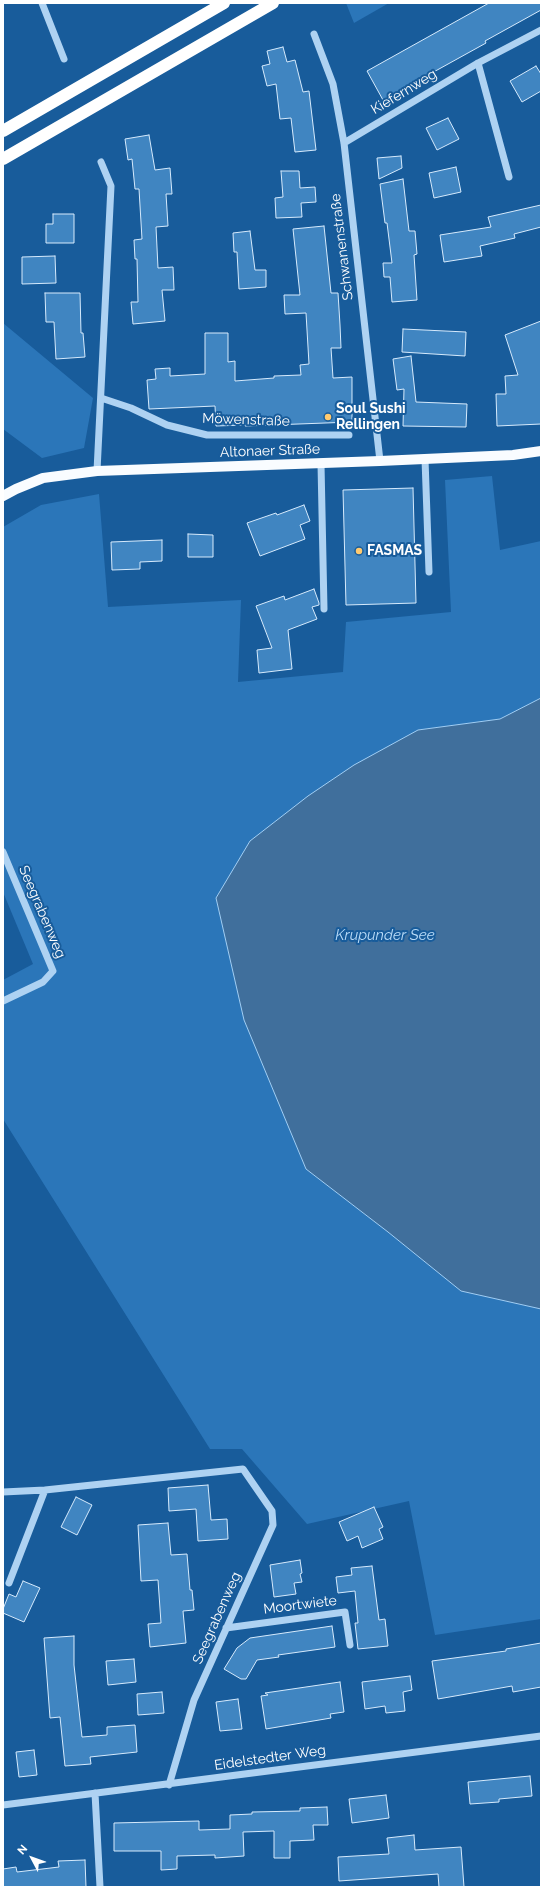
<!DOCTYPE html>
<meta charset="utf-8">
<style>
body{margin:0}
#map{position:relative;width:544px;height:1890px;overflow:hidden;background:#185c9b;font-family:Raleway,sans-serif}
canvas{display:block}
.frame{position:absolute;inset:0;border:4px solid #fff;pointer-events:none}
.north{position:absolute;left:12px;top:1838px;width:40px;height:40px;-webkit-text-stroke:3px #185c9b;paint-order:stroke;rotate:311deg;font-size:11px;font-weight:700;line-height:16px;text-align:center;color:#fff}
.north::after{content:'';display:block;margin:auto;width:14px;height:18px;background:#fff;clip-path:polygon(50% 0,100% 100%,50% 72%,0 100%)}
</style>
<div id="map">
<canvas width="544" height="1890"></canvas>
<div class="frame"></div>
<div class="north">N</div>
</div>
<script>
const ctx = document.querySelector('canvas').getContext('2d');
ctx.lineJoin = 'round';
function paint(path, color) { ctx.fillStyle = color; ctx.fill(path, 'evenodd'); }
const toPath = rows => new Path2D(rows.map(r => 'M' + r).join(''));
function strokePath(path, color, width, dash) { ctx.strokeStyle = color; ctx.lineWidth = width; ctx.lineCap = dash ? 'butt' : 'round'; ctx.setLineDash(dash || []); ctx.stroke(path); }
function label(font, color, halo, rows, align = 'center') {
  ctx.font = font + ' Raleway,sans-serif'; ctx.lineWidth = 4; ctx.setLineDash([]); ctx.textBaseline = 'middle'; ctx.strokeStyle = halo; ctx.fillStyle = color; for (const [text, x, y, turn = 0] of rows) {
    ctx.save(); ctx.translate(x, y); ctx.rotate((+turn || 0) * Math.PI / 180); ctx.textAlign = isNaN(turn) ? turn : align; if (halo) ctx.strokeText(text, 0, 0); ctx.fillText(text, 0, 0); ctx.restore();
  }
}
const green = toPath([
 [346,3,389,3,354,23],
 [3,323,93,398,84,448,42,458,3,429],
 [492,476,500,550,541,541,541,698,500,719,418,730,281,1107,306,1169,388,1232,461,1291,541,1309,541,1619,435,1635,409,1501,307,1524,242,1449,210,1449,3,1119,3,980,33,964,3,892,3,527,41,505,99,494,108,607,241,600,238,682,343,672,346,622,451,612,445,480]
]);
const water = toPath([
 [541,698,541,1309,461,1291,388,1232,306,1169,244,1020,216,898,250,841,308,796,354,765,418,730,500,719,541,698]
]);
const building = toPath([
 [489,3,541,3,541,10,485,41,486,43,383,100,367,71,489,3],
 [283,47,287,62,295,60,303,92,309,91,316,150,295,152,291,118,280,119,276,84,267,86,262,66,270,64,267,51,283,47],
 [536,66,541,74,541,91,522,102,510,81,536,66],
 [448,118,459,139,437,150,426,128,448,118],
 [149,135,155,170,170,168,172,194,166,194,168,226,156,227,158,268,173,267,174,290,162,290,165,321,133,324,131,302,138,302,137,259,135,259,134,240,142,239,139,189,135,189,132,159,128,160,125,139,149,135],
 [401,156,402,168,379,179,377,158,401,156],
 [456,167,461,192,434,198,429,173,456,167],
 [281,171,299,171,300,188,315,187,316,202,301,203,302,217,276,218,275,198,283,197,281,171],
 [403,179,409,231,415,231,417,254,414,255,417,300,392,302,390,277,384,277,383,263,392,263,387,223,385,223,380,184,403,179],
 [541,205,541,227,514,234,515,238,480,246,482,256,444,262,440,235,491,227,488,217,541,205],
 [53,214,74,214,74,243,46,243,46,224,53,224,53,214],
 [324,226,331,293,338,293,340,325,341,348,331,348,333,378,352,377,352,422,245,426,244,425,216,426,215,406,149,409,147,380,156,379,155,369,170,368,170,376,205,374,205,333,228,333,228,362,235,361,235,381,274,378,274,376,301,375,300,365,309,364,306,313,285,314,284,295,300,295,293,229,324,226],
 [250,231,255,270,266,270,266,287,239,289,237,252,234,252,233,233,250,231],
 [55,256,56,283,22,284,22,257,55,256],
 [45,293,80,293,81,333,83,333,85,357,56,359,54,322,46,322,45,293],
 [541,321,541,424,497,426,496,394,506,394,505,376,518,375,505,335,541,321],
 [403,329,466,332,465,356,402,352,403,329],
 [411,356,416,402,467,404,466,427,403,426,404,389,397,390,393,359,411,356],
 [413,488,416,603,346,605,343,490,413,488],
 [304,505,310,521,300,525,305,539,260,556,247,523,276,513,277,515,304,505],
 [188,534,213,535,213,557,188,557,188,534],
 [162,540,162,561,140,562,140,569,112,570,111,542,162,540],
 [314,589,319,603,319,605,312,607,317,619,288,630,292,669,259,673,257,650,272,648,256,606,284,596,285,600,314,589],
 [208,1485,211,1520,227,1519,228,1539,198,1541,196,1509,169,1511,168,1488,208,1485],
 [76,1497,92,1505,77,1535,61,1527,76,1497],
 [374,1507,383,1527,379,1529,383,1539,362,1548,358,1536,347,1541,339,1522,374,1507],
 [168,1523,171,1555,187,1554,190,1590,192,1590,194,1610,183,1611,186,1643,150,1647,148,1624,161,1623,158,1580,141,1581,138,1525,168,1523],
 [300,1560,302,1573,300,1574,302,1582,294,1583,296,1594,274,1597,270,1565,300,1560],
 [372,1566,379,1620,385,1619,388,1646,358,1649,355,1623,358,1623,355,1591,338,1593,336,1577,352,1575,351,1568,372,1566],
 [23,1581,40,1588,24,1622,3,1613,3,1609,9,1594,16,1597,23,1581],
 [332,1626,335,1647,278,1655,279,1657,257,1660,246,1679,241,1679,224,1669,237,1648,250,1638,332,1626],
 [74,1636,74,1665,82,1737,107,1735,107,1727,135,1725,137,1752,90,1757,91,1764,65,1766,60,1717,50,1718,44,1638,74,1636],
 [541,1643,541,1687,513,1692,512,1686,438,1699,432,1661,506,1651,506,1649,541,1643],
 [134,1659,136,1682,108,1685,106,1661,134,1659],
 [410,1676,412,1690,403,1692,405,1711,386,1713,385,1706,365,1709,362,1682,410,1676],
 [340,1682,344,1712,330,1714,331,1718,266,1729,261,1696,268,1695,265,1693,340,1682],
 [162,1692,164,1713,138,1715,137,1694,162,1692],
 [238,1699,242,1729,220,1731,216,1702,238,1699],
 [34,1750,37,1775,19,1777,16,1752,34,1750],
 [530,1776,532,1796,499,1799,499,1802,470,1804,468,1782,530,1776],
 [386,1795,389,1818,352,1823,349,1799,386,1795],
 [327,1807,328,1825,313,1825,314,1840,290,1841,290,1858,274,1858,274,1831,243,1832,244,1856,215,1858,215,1855,177,1856,177,1869,161,1870,161,1851,114,1851,114,1823,199,1821,199,1830,230,1829,230,1815,252,1814,252,1812,300,1811,300,1808,327,1807],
 [414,1835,415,1850,461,1847,464,1887,439,1887,438,1874,339,1881,338,1857,389,1854,387,1838,414,1835],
 [85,1860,86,1887,3,1887,3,1869,16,1867,17,1872,59,1867,58,1861,85,1860]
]);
const minor = toPath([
 [42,3,64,59],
 [314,34,333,84,344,143,380,461],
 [478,63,509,177],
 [344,143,478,63,541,30],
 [101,398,131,408,167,425,207,435,349,435],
 [425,459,429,572],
 [321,464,324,609],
 [97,471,111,186,101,162],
 [3,852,53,971,43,982,3,1001],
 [3,1492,45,1490],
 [9,1583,45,1490,243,1469,272,1511,273,1525,194,1700,169,1785],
 [226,1628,345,1612,350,1645],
 [95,1793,100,1887],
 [3,1805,541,1736]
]);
const major = toPath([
 [3,496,16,489,43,478,97,471,380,461,513,455,541,451]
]);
const highway = toPath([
 [3,131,224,3],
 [3,159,273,3]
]);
const markers = [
 [328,417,4,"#ffca6f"],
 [359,551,4,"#ffca6f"]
];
const streetNames = [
 ["Kiefernweg",404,92,-31],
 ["Schwanenstraße",342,247,-97],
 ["Möwenstraße",246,420,2],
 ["Altonaer Straße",270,451,-2],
 ["Seegrabenweg",42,912,67],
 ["Moortwiete",300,1605,-7],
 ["Seegrabenweg",217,1618,-66],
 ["Eidelstedter Weg",270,1758,-8]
];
const poiNames = [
 ["Soul Sushi",336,409],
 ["Rellingen",336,425],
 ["FASMAS",367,551]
];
const waterNames = [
 ["Krupunder See",385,935]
];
paint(green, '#2b76b9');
paint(water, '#406f9c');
strokePath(water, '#a1cef4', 1);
paint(building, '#4085c1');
strokePath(building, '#d6eafc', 1);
strokePath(minor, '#aed2f2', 7);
strokePath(major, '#f9fcff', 10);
strokePath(highway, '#fff', 12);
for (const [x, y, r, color] of markers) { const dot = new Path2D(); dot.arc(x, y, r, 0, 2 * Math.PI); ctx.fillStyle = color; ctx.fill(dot); strokePath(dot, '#185c9b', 1.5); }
label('14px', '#fff', '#185c9b', streetNames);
label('bold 14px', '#fff', '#185c9b', poiNames, 'left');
label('italic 15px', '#bbdcf8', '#185c9b', waterNames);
</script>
